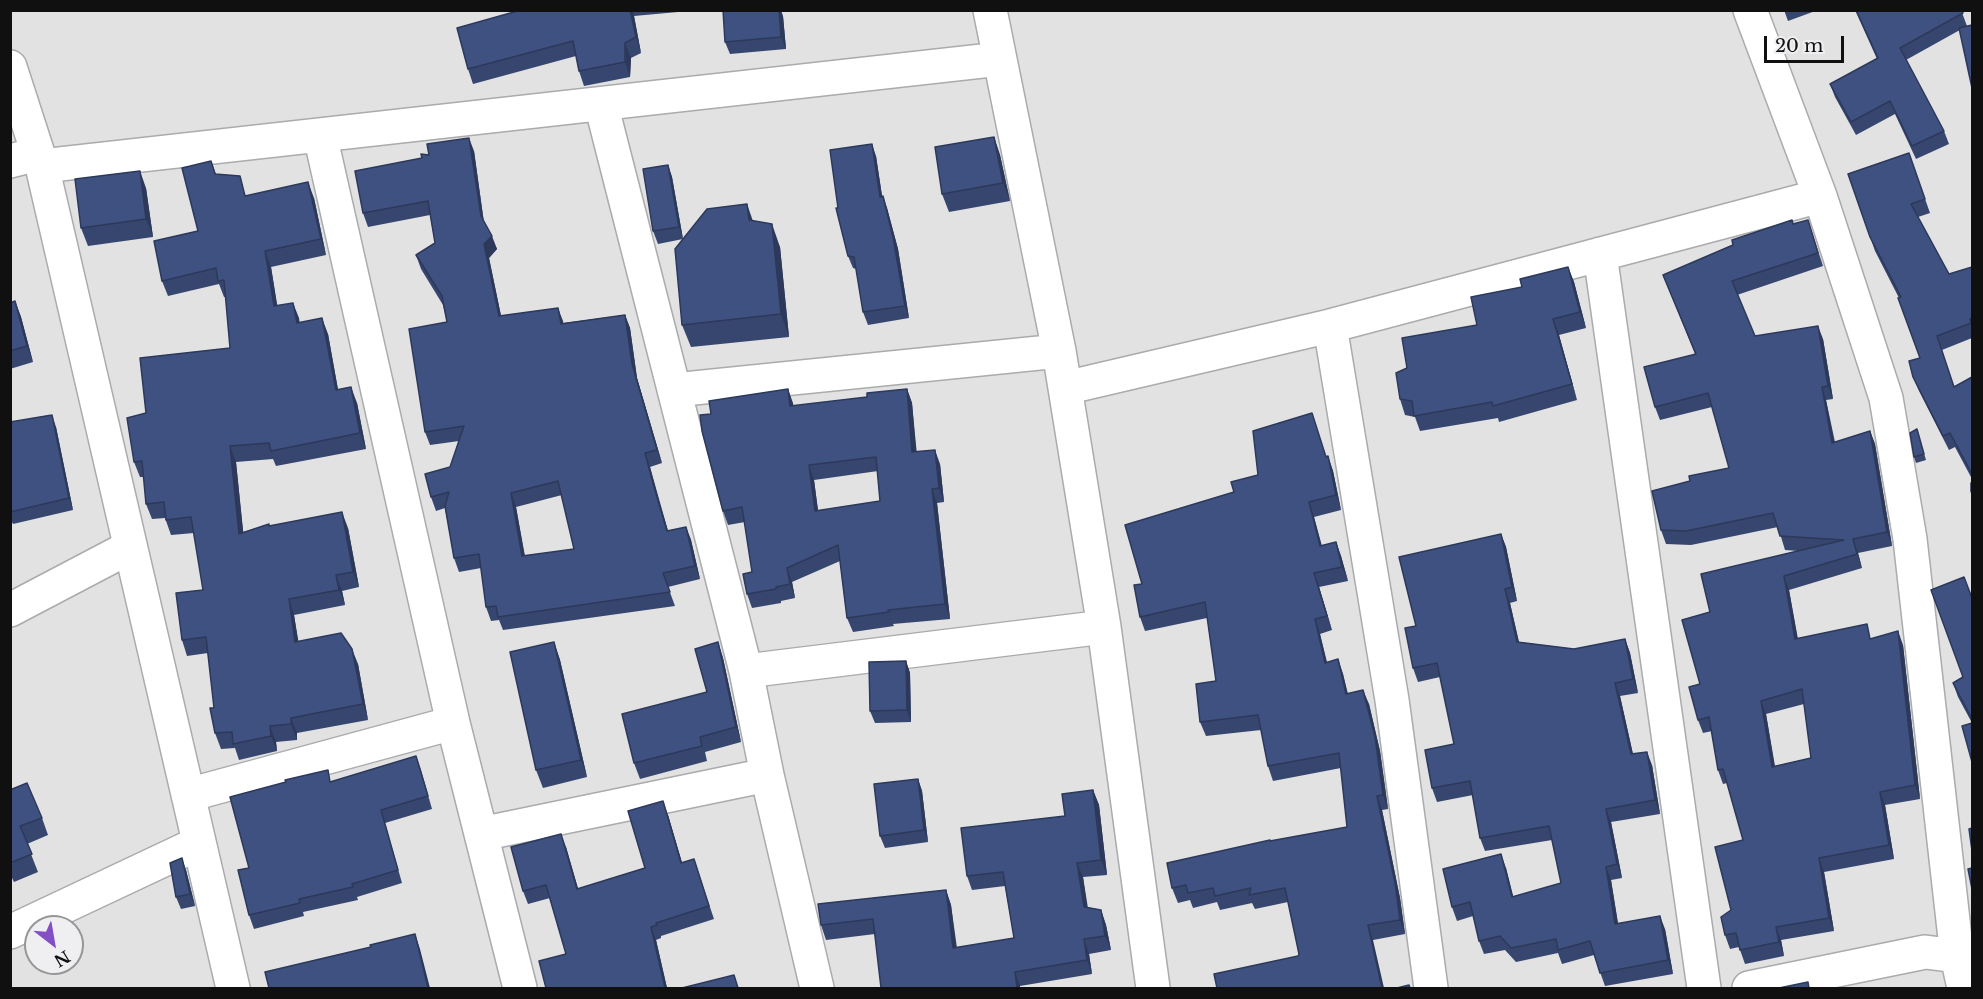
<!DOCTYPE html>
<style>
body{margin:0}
#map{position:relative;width:1983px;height:999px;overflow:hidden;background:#e2e2e3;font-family:"Libre Baskerville",serif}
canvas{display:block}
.frame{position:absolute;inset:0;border:12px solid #101010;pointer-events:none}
.north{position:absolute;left:24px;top:915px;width:60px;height:60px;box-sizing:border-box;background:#efeff1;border:2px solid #969697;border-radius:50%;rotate:149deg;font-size:16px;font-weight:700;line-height:24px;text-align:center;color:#101010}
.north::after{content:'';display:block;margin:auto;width:21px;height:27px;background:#844ec5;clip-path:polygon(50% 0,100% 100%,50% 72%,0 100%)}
.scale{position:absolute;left:1764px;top:36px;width:80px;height:27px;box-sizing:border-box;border:3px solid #101010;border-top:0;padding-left:8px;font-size:18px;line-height:21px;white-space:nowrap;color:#101010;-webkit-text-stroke:4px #efeff1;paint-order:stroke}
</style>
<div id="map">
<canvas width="1983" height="999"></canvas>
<div class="frame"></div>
<div class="north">N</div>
<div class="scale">20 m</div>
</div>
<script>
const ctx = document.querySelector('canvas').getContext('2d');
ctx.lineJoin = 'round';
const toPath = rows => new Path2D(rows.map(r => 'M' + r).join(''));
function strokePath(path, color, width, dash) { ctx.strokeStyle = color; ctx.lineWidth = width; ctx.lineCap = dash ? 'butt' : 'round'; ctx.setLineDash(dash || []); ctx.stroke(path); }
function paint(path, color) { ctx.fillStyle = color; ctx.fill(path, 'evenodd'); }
const minor = toPath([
 [990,10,1059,351,1104,627,1153,988],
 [1750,10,1820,196,1886,398,1910,539,1957,956,1964,988],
 [10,67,42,166,233,988],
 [601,104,746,671,767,775,817,988],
 [320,135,453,723,520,988],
 [10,161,37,154],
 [42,166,1000,59],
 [1600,254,1704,988],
 [1330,326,1392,700,1431,988],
 [1065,388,1330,326,1820,196],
 [674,390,1059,351],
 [10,610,130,547],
 [746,671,1104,627],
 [188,795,453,723],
 [481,834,767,775],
 [10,932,199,843],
 [1749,988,1925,952,1957,956,1972,953]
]);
const wall = toPath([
 [521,10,678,10,678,12,634,16,641,53,631,58,630,77,584,86,579,71,576,56,473,84,468,69],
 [1784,10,1818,10,1788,21],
 [1855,10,1961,10,1967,26,1906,60,1944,131,1949,144,1916,159,1895,114,1856,135,1835,97,1830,84,1877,59],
 [783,16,786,49,730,54,725,42],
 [994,137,1000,155,1010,201,949,212,942,194],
 [474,151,484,223,497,249,489,258,501,316,563,321,563,323,625,315,630,328,637,378,662,463,650,467,659,501,668,531,686,527,691,540,700,579,668,587,675,606,503,630,499,620,491,621,486,607,481,568,459,572,454,558,445,508,436,511,431,497,450,467,459,441,430,445,425,432,447,322,443,305,421,269,416,255,435,243,430,215,368,227,363,213,429,155],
 [562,495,574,549,525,556,516,507],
 [1909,153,1930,213,1918,217,1949,274,1972,267,1972,338,1942,350,1954,387,1972,377,1972,479,1955,447,1949,450,1919,391,1913,377,1920,358,1899,298,1875,251,1848,174],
 [876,156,882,196,887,208,898,249,909,318,868,325,863,312,856,269,853,268,848,256,838,208],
 [211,161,216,174,247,196,314,198,326,255,271,267,277,306,299,318,299,323,328,334,338,390,357,403,366,449,276,466,273,459,236,462,243,532,269,526,348,528,359,587,342,591,345,605,294,615,298,641,358,664,368,720,297,733,297,740,276,742,277,751,239,760,235,748,221,749,215,733,214,708,208,653,187,656,182,640,203,590,194,533,171,535,165,518,152,519,146,504,144,477,140,477,134,462,146,413,230,348,226,297,224,297,219,284,168,296,162,281,198,231],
 [668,165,672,177,683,239,753,220,780,247,789,337,691,347,682,325,683,239,658,244,653,231],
 [146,188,153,237,88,246,81,228],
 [1808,220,1823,266,1737,295,1755,336,1823,339,1833,399,1826,400,1835,442,1870,431,1875,444,1892,546,1858,553,1862,568,1789,590,1798,639,1872,639,1903,645,1920,799,1885,805,1894,859,1824,872,1834,931,1781,940,1784,956,1745,964,1739,947,1730,949,1725,935,1731,910,1743,840,1727,783,1723,784,1718,770,1712,731,1703,733,1698,720,1700,684,1710,612,1798,551,1785,550,1778,527,1691,545,1666,544,1661,530,1690,481,1729,468,1712,407,1660,420,1655,407,1695,354,1663,275,1793,224],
 [1804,704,1811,758,1775,766,1766,714],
 [1568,267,1574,282,1586,328,1559,335,1577,400,1499,422,1498,418,1420,431,1415,417,1405,415,1400,399,1407,368,1477,325,1522,287],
 [15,301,21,317,33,362,10,369,10,303],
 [788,389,793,406,867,397,907,389,912,403,916,452,940,464,944,502,937,503,950,619,893,624,894,626,853,632,847,618,840,561,792,582,795,598,781,601,781,603,752,608,747,594,752,572,745,522,728,525,723,511,711,414],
 [878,471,880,501,818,511,814,480],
 [10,422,56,427,73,510,13,524,10,518],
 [1917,429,1926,460,1916,463,1914,457],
 [1328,456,1333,471,1341,510,1314,517,1322,546,1336,542,1341,556,1348,581,1319,587,1332,630,1320,634,1327,662,1338,659,1343,674,1348,694,1369,704,1380,751,1388,809,1382,810,1400,898,1405,934,1373,940,1298,956,1299,954,1288,902,1255,909,1252,903,1220,910,1217,902,1193,908,1190,900,1178,903,1172,888,1271,841,1347,827,1341,768,1273,781,1268,766,1261,730,1206,736,1200,722,1216,681,1207,618,1145,631,1140,617,1142,584,1234,492],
 [1501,534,1506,547,1517,601,1510,603,1519,642,1574,649,1625,639,1630,653,1638,693,1620,696,1633,754,1652,765,1660,814,1611,822,1622,878,1611,880,1618,923,1665,929,1673,974,1605,986,1594,955,1562,964,1558,953,1516,962,1505,950,1484,954,1479,941,1473,916,1457,921,1452,907,1506,868,1513,897,1561,883,1552,840,1485,851,1480,838,1473,795,1437,802,1432,788,1454,744,1440,677,1418,682,1413,668,1416,626],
 [1972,598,1972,762,1972,723,1958,697,1953,683,1963,677],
 [554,642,560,660,587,777,543,788,536,770],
 [718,642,723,658,741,742,705,752,707,761,640,779,634,763,707,692],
 [906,661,910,673,911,722,875,723,870,711],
 [416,756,432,809,385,823,402,883,357,897,358,900,303,912,304,916,254,929,249,915,249,868,332,782],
 [918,779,922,791,928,842,885,848,880,836],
 [10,790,42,818,48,835,27,844,38,872,14,882,10,874],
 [1093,790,1099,805,1107,875,1083,877,1087,907,1101,910,1106,925,1111,950,1089,954,1092,974,1020,986,1020,988,881,988,875,934,826,940,821,925,946,890,951,905,957,948,1014,938,1005,886,972,890,967,876,1065,816],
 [668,815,682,863,694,859,714,919,661,936,661,938,656,940,667,988,546,988,566,954,550,898,528,904,523,891,566,847,578,889,645,868],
 [186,870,195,906,181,909,176,897]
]);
const shadedWall = toPath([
 [630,10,632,10,634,16,641,53,636,37],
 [779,10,781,10,783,16,786,49,781,37],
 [625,43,631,58,630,77,625,62],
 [994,137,1000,155,1010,201,1003,183],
 [469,138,474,151,485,230,481,216],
 [872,144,876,156,884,209,880,197],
 [668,165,672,177,683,239,679,227],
 [140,171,146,188,153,237,146,219],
 [308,182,314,198,326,255,321,239],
 [883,196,887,208,898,249,909,318,905,306],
 [747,204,755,227,749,220],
 [772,224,780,247,789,337,781,314],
 [492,236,497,249,489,258,504,330,499,316,484,244],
 [265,251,271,267,280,322,274,306],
 [1568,267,1574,282,1586,328,1580,312],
 [15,301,21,317,33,362,27,346],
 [293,303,299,318,302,339,297,323],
 [558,308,563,321,566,338,561,324],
 [625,315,630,328,637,378,662,463,657,450,632,364],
 [322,318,328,334,341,406,336,390],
 [1553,319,1559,335,1577,400,1572,384],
 [1818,326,1823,339,1833,399,1828,386],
 [351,387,357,403,366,449,360,433],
 [1822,387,1826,400,1837,457,1832,443],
 [788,389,793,403,795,420,790,406],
 [907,389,912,403,918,466,912,452],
 [52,415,56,427,73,510,69,498],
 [1870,431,1875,444,1892,546,1887,532],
 [230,446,236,462,245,549,239,534],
 [935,450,940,464,944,502,939,488],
 [645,453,650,467,672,545,667,531],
 [1328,456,1333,471,1341,510,1336,495],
 [809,465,814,480,820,525,815,511],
 [932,489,937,503,950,619,945,604],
 [511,493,516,507,527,570,522,556],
 [1309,502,1314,517,1325,560,1320,546],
 [342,512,348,528,359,587,353,572],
 [686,527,691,540,700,579,695,566],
 [1501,534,1506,547,1517,601,1512,587],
 [1853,539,1858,553,1862,568,1857,554],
 [1336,542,1341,556,1348,581,1342,567],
 [787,568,792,582,795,598,790,584],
 [1314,573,1319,587,1332,630,1327,616],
 [336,575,342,591,345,605,339,590],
 [1784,576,1789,590,1800,653,1795,639],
 [1505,589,1510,603,1522,656,1517,642],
 [289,599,294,615,301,657,295,642],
 [1315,619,1320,634,1330,677,1325,663],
 [1898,631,1903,645,1920,799,1915,785],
 [1625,639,1630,653,1638,693,1633,679],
 [554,642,560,660,587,777,581,760],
 [718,642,723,658,741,742,736,727],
 [352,649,358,664,368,720,363,704],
 [1338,659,1343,674,1351,709,1346,694],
 [906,661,910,673,911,722,907,710],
 [1615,683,1620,696,1636,768,1631,754],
 [1363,690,1369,704,1380,751,1388,809,1383,795],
 [1761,701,1766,714,1777,781,1772,767],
 [291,718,297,733,297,740,291,724],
 [270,726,276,742,277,751,271,736],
 [1647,752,1652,765,1660,814,1655,800],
 [416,756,421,770,432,809,428,796],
 [918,779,922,791,928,842,924,830],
 [1093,790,1099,805,1107,875,1101,860],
 [1880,792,1885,805,1894,859,1889,845],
 [1377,796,1382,810,1400,898,1405,934,1400,920],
 [663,801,668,815,686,876,681,863],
 [1606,809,1611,822,1622,878,1617,864],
 [561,834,566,847,582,902,577,889],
 [1501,854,1506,868,1517,911,1512,897],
 [182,858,186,870,195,906,190,894],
 [1819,858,1824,872,1834,931,1829,918],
 [1077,863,1083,877,1090,921,1084,907],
 [1606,867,1611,880,1620,937,1615,924],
 [946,890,951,905,958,963,953,948],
 [1101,910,1106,925,1111,950,1105,936],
 [1660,916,1665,929,1673,974,1668,960],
 [1368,925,1373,940,1384,988,1382,988],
 [651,927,656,940,667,988,665,988],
 [1776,927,1781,940,1784,956,1779,942],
 [415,934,420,949,430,988,428,988],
 [1084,939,1089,954,1092,974,1087,960],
 [1015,972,1020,986,1020,988,1017,988]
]);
const building = toPath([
 [521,10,630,10,636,37,625,43,625,62,579,71,573,41,468,69,457,28,521,10],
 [723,10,779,10,781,37,725,42,723,10],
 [1856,10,1961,10,1963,13,1900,48,1944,131,1912,146,1890,101,1851,122,1830,84,1878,58,1856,10],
 [1972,25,1972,88,1959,28,1972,25],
 [994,137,1003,183,942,194,935,147,994,137],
 [469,138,481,216,492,236,484,244,499,316,558,308,561,324,625,315,632,364,657,450,645,453,654,487,667,531,686,527,695,566,663,573,670,592,498,617,496,606,486,607,479,554,454,558,445,506,449,492,431,497,425,474,450,467,464,426,425,432,409,329,447,322,442,296,416,255,435,243,428,201,363,213,355,171,422,158,421,154,429,155,427,144,469,138],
 [558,481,574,549,522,556,511,493,558,481],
 [872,144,880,197,883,196,893,237,905,306,863,312,854,257,848,256,836,208,838,208,830,150,872,144],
 [1909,153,1925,199,1911,204,1949,274,1972,267,1972,318,1970,319,1971,323,1937,336,1954,387,1972,377,1972,474,1950,433,1943,436,1913,377,1909,361,1920,358,1898,298,1901,297,1870,237,1848,174,1909,153],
 [211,161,215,174,240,176,245,196,308,182,321,239,265,251,274,306,293,303,297,323,322,318,336,390,351,387,360,433,271,451,269,443,230,446,239,534,269,524,269,526,342,512,353,572,336,575,339,590,289,599,295,642,341,633,352,649,363,704,291,718,291,724,270,726,271,736,233,744,232,732,215,733,210,708,214,708,206,637,182,640,176,593,203,590,191,517,166,520,164,502,146,504,142,461,134,462,127,418,146,413,140,358,230,348,224,280,218,281,216,268,162,281,154,241,198,231,182,168,211,161],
 [668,165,679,227,653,231,643,169,668,165],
 [140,171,146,219,81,228,75,179,140,171],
 [747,204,749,220,772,224,781,314,682,325,675,249,707,209,747,204],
 [1792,220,1793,224,1808,220,1818,253,1732,281,1755,336,1818,326,1828,386,1822,387,1832,443,1870,431,1887,532,1853,539,1857,554,1784,576,1795,639,1867,624,1870,639,1898,631,1915,785,1880,792,1889,845,1819,858,1829,918,1776,927,1779,942,1740,950,1736,933,1725,935,1721,917,1731,910,1715,847,1743,840,1723,769,1718,770,1709,717,1698,720,1689,687,1700,684,1682,620,1710,612,1701,574,1844,540,1780,536,1773,513,1686,531,1661,530,1652,491,1690,481,1689,476,1729,468,1708,393,1655,407,1644,367,1696,354,1663,275,1733,245,1732,240,1792,220],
 [1802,689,1811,758,1772,767,1761,701,1802,689],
 [1568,267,1580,312,1553,319,1572,384,1493,406,1492,402,1414,416,1412,401,1400,399,1396,373,1407,368,1402,338,1477,325,1471,297,1522,287,1520,279,1568,267],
 [15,301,27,346,10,351,10,303,15,301],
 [788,389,790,406,867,397,867,393,907,389,912,452,935,450,939,488,932,489,945,604,888,610,889,612,847,618,838,545,787,568,790,584,776,587,776,589,747,594,743,574,752,572,742,507,723,511,702,431,700,415,711,414,709,401,788,389],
 [876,457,880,501,815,511,809,465,876,457],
 [1312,413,1326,457,1328,456,1336,495,1309,502,1320,546,1336,542,1342,567,1314,573,1327,616,1315,619,1325,663,1338,659,1346,694,1363,690,1375,737,1383,795,1377,796,1395,883,1400,920,1368,925,1382,988,1217,988,1214,974,1298,956,1299,954,1285,888,1249,895,1251,888,1215,896,1213,888,1188,893,1186,885,1172,888,1167,863,1270,840,1270,841,1347,827,1339,753,1268,766,1258,715,1200,722,1196,684,1216,681,1205,602,1140,617,1134,585,1142,584,1125,525,1234,492,1231,482,1258,475,1253,431,1312,413],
 [52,415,69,498,10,512,10,422,52,415],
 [1917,429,1924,454,1914,457,1910,433,1917,429],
 [1972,482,1972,494,1971,491,1971,483,1972,482],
 [1501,534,1512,587,1505,589,1517,642,1574,649,1625,639,1633,679,1615,683,1631,754,1647,752,1655,800,1606,809,1617,864,1606,867,1615,924,1660,916,1668,960,1600,973,1590,941,1558,950,1556,939,1511,948,1500,936,1479,941,1470,902,1452,907,1443,869,1501,854,1512,897,1561,883,1549,826,1480,838,1470,781,1432,788,1425,750,1454,744,1437,663,1413,668,1405,628,1416,626,1399,557,1501,534],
 [1964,577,1972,598,1972,719,1953,683,1963,677,1931,590,1964,577],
 [554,642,581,760,536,770,510,652,554,642],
 [718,642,736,727,700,737,702,746,634,763,622,714,707,692,695,649,718,642],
 [906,661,907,710,870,711,869,662,906,661],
 [1972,723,1972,762,1962,726,1972,723],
 [416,756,428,796,381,810,398,870,352,884,353,887,299,899,300,903,249,915,238,870,249,868,230,797,286,782,285,780,328,770,330,782,416,756],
 [918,779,924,830,880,836,874,784,918,779],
 [27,783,42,818,20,826,32,854,10,863,10,790,27,783],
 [1093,790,1101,860,1077,863,1084,907,1101,910,1105,936,1084,939,1087,960,1015,972,1017,988,881,988,873,919,821,925,818,904,946,890,953,948,1014,938,1003,872,967,876,961,828,1065,816,1062,794,1093,790],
 [663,801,681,863,694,859,709,906,656,923,657,925,651,927,665,988,546,988,539,961,566,954,546,885,523,891,511,847,561,834,577,889,645,868,628,811,663,801],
 [1972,828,1972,851,1969,829,1972,828],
 [182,858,190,894,176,897,170,863,182,858],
 [1972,868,1972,889,1968,869,1972,868],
 [415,934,428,988,269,988,265,972,371,947,370,945,415,934],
 [734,975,738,988,682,988,734,975],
 [1808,982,1809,988,1779,988,1808,982],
 [1409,985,1410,988,1397,988,1409,985]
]);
strokePath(minor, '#aaabac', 36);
strokePath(minor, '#fff', 33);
paint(wall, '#36466e');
paint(shadedWall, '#2c395a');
paint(building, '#3f5180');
strokePath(building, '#2c395a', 1.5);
</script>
